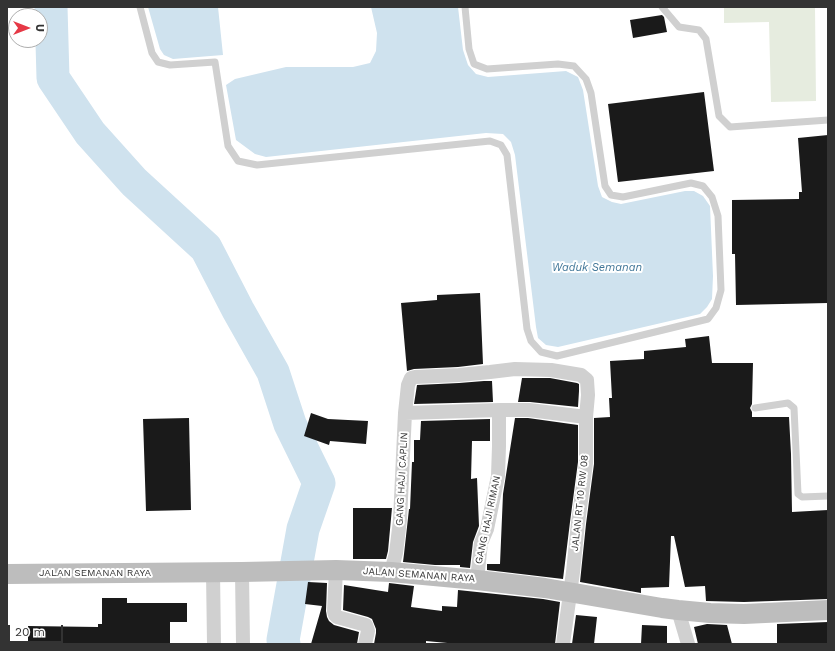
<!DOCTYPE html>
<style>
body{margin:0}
#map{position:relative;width:835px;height:651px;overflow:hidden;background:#fff;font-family:"Work Sans",sans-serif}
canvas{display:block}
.frame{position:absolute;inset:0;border:8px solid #333;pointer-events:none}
.north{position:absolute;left:8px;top:8px;width:40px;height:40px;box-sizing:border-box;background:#fff;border:1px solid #adadad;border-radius:50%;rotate:90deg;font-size:11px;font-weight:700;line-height:16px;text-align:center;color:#333}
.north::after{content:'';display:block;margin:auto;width:14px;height:18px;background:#e63946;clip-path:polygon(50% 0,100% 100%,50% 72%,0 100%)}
.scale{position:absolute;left:8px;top:625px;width:55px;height:18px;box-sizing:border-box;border:2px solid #333;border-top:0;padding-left:5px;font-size:12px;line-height:14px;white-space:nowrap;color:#333;-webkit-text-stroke:3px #fff;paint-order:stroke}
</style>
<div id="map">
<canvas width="835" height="651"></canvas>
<div class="frame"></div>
<div class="north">U</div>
<div class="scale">20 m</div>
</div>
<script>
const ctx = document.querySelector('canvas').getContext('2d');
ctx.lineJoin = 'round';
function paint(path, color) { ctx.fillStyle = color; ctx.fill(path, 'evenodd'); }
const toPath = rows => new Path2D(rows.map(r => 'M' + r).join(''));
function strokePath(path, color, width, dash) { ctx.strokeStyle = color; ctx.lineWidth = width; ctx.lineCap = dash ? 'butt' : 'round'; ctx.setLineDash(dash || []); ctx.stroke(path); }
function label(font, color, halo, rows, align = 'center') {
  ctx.font = font + ' "Work Sans",sans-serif'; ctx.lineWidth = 4; ctx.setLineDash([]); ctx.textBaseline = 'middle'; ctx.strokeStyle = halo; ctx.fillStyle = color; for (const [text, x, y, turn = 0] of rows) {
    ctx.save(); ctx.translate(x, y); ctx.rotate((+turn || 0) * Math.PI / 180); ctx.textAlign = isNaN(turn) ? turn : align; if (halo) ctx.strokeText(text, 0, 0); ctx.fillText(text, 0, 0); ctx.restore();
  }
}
const green = toPath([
 [724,7,815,7,816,101,771,102,769,22,724,23]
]);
const water = toPath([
 [148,7,218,7,223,55,173,59,164,55,160,49],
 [371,7,458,7,463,50,468,65,476,74,488,77,566,71,578,77,583,90,598,186,602,197,612,202,621,204,685,191,694,191,703,196,710,206,713,276,712,299,707,307,700,314,558,347,546,345,538,338,536,327,515,155,511,142,503,134,486,133,266,157,255,154,236,140,226,85,235,79,286,67,353,67,370,63,376,51,377,33]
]);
const river = toPath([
 [51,7,53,78,90,133,134,182,206,248,238,310,273,372,290,424,319,483,303,529,283,640,284,644]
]);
const building = toPath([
 [662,15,664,17,667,32,633,38,630,20],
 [704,92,714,171,618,182,608,104],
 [828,135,828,303,736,305,735,254,732,254,732,200,799,199,799,192,802,192,798,138],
 [480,293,483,364,458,367,414,369,407,371,401,303,437,300,437,295],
 [709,336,712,363,753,363,752,404,750,408,752,412,752,417,789,417,791,454,792,512,828,510,828,599,744,602,706,601,705,586,685,587,674,536,671,536,669,587,641,588,641,593,580,582,586,524,594,464,594,418,610,417,609,398,612,398,610,361,644,359,644,351,686,347,685,339],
 [522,378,550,378,577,383,579,384,579,391,578,407,530,402,518,402],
 [484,381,492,381,493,402,414,404,417,385,459,383],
 [311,413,328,419,368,421,366,444,330,441,329,445,304,436],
 [189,418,191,510,146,511,143,419],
 [515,418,528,418,578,425,578,462,570,522,563,579,487,570,487,564,500,564,503,494],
 [490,419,490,441,472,441,471,479,477,478,479,526,473,542,470,568,460,567,460,565,435,565,403,562,404,554,409,509,410,509,412,462,414,462,414,440,420,440,421,421],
 [353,508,392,508,388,551,386,559,353,559],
 [308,582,327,583,326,611,327,617,329,621,334,625,359,632,357,644,311,644,322,606,305,604],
 [389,583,414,586,411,607,442,611,442,606,457,607,458,590,543,599,560,602,555,644,458,644,426,641,426,644,374,644,376,633,376,629,372,619,368,617,343,610,344,585,388,592],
 [102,598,127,598,127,603,187,603,187,622,170,622,170,644,28,644,28,626,98,627,98,624,102,624],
 [576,615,597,617,594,644,572,644],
 [828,622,828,644,777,644,777,624],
 [707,624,727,625,732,644,698,644,694,627],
 [642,625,667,626,667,644,641,644]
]);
const lane = toPath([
 [140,7,152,53,158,62,170,65,215,62,228,146,238,161,257,165,490,141,501,145,507,155,527,329,531,341,541,352,557,356,708,319,716,308,721,290,718,216,712,197,703,186,691,183,623,197,611,195,605,186,591,93,586,79,574,66,558,64,487,69,474,64,469,49,465,7],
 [662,7,679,27,699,30,706,39,719,116,730,127,828,120],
 [755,408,788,403,794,408,798,494,802,497,828,496]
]);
const street = toPath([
 [499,410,529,410,586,417],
 [405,413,499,410,499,446,498,476,487,529,481,543,477,580],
 [336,570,334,611,335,615,337,617,366,625,368,631,365,644],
 [213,572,214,644],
 [242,572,243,644],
 [391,572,396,553,400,520,405,413,408,385,411,378,415,377,459,375,490,372,515,369,551,370,581,375,587,380,588,395,586,417,586,463,578,523,573,572,563,644],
 [678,610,688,644]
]);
const secondary = toPath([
 [7,574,242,572,336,570,391,572,477,580,545,588,662,608,678,610,710,613,744,614,828,610]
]);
const streetNames = [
 ["GANG HAJI CAPLIN",402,479,-87],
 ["JALAN RT 10 RW 08",580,503,-84],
 ["GANG HAJI RIMAN",488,520,-78],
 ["JALAN SEMANAN RAYA",95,573],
 ["JALAN SEMANAN RAYA",419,575,4]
];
const waterNames = [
 ["Waduk Semanan",597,268]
];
paint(green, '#e6ecdf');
paint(water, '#cfe2ee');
strokePath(river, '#cfe2ee', 33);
paint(building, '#1a1a1a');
strokePath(lane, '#d0d0d0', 7);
strokePath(street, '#d0d0d0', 14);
strokePath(secondary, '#bdbdbd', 20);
label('10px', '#333', '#fff', streetNames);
label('italic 11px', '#3f7597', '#fff', waterNames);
</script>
